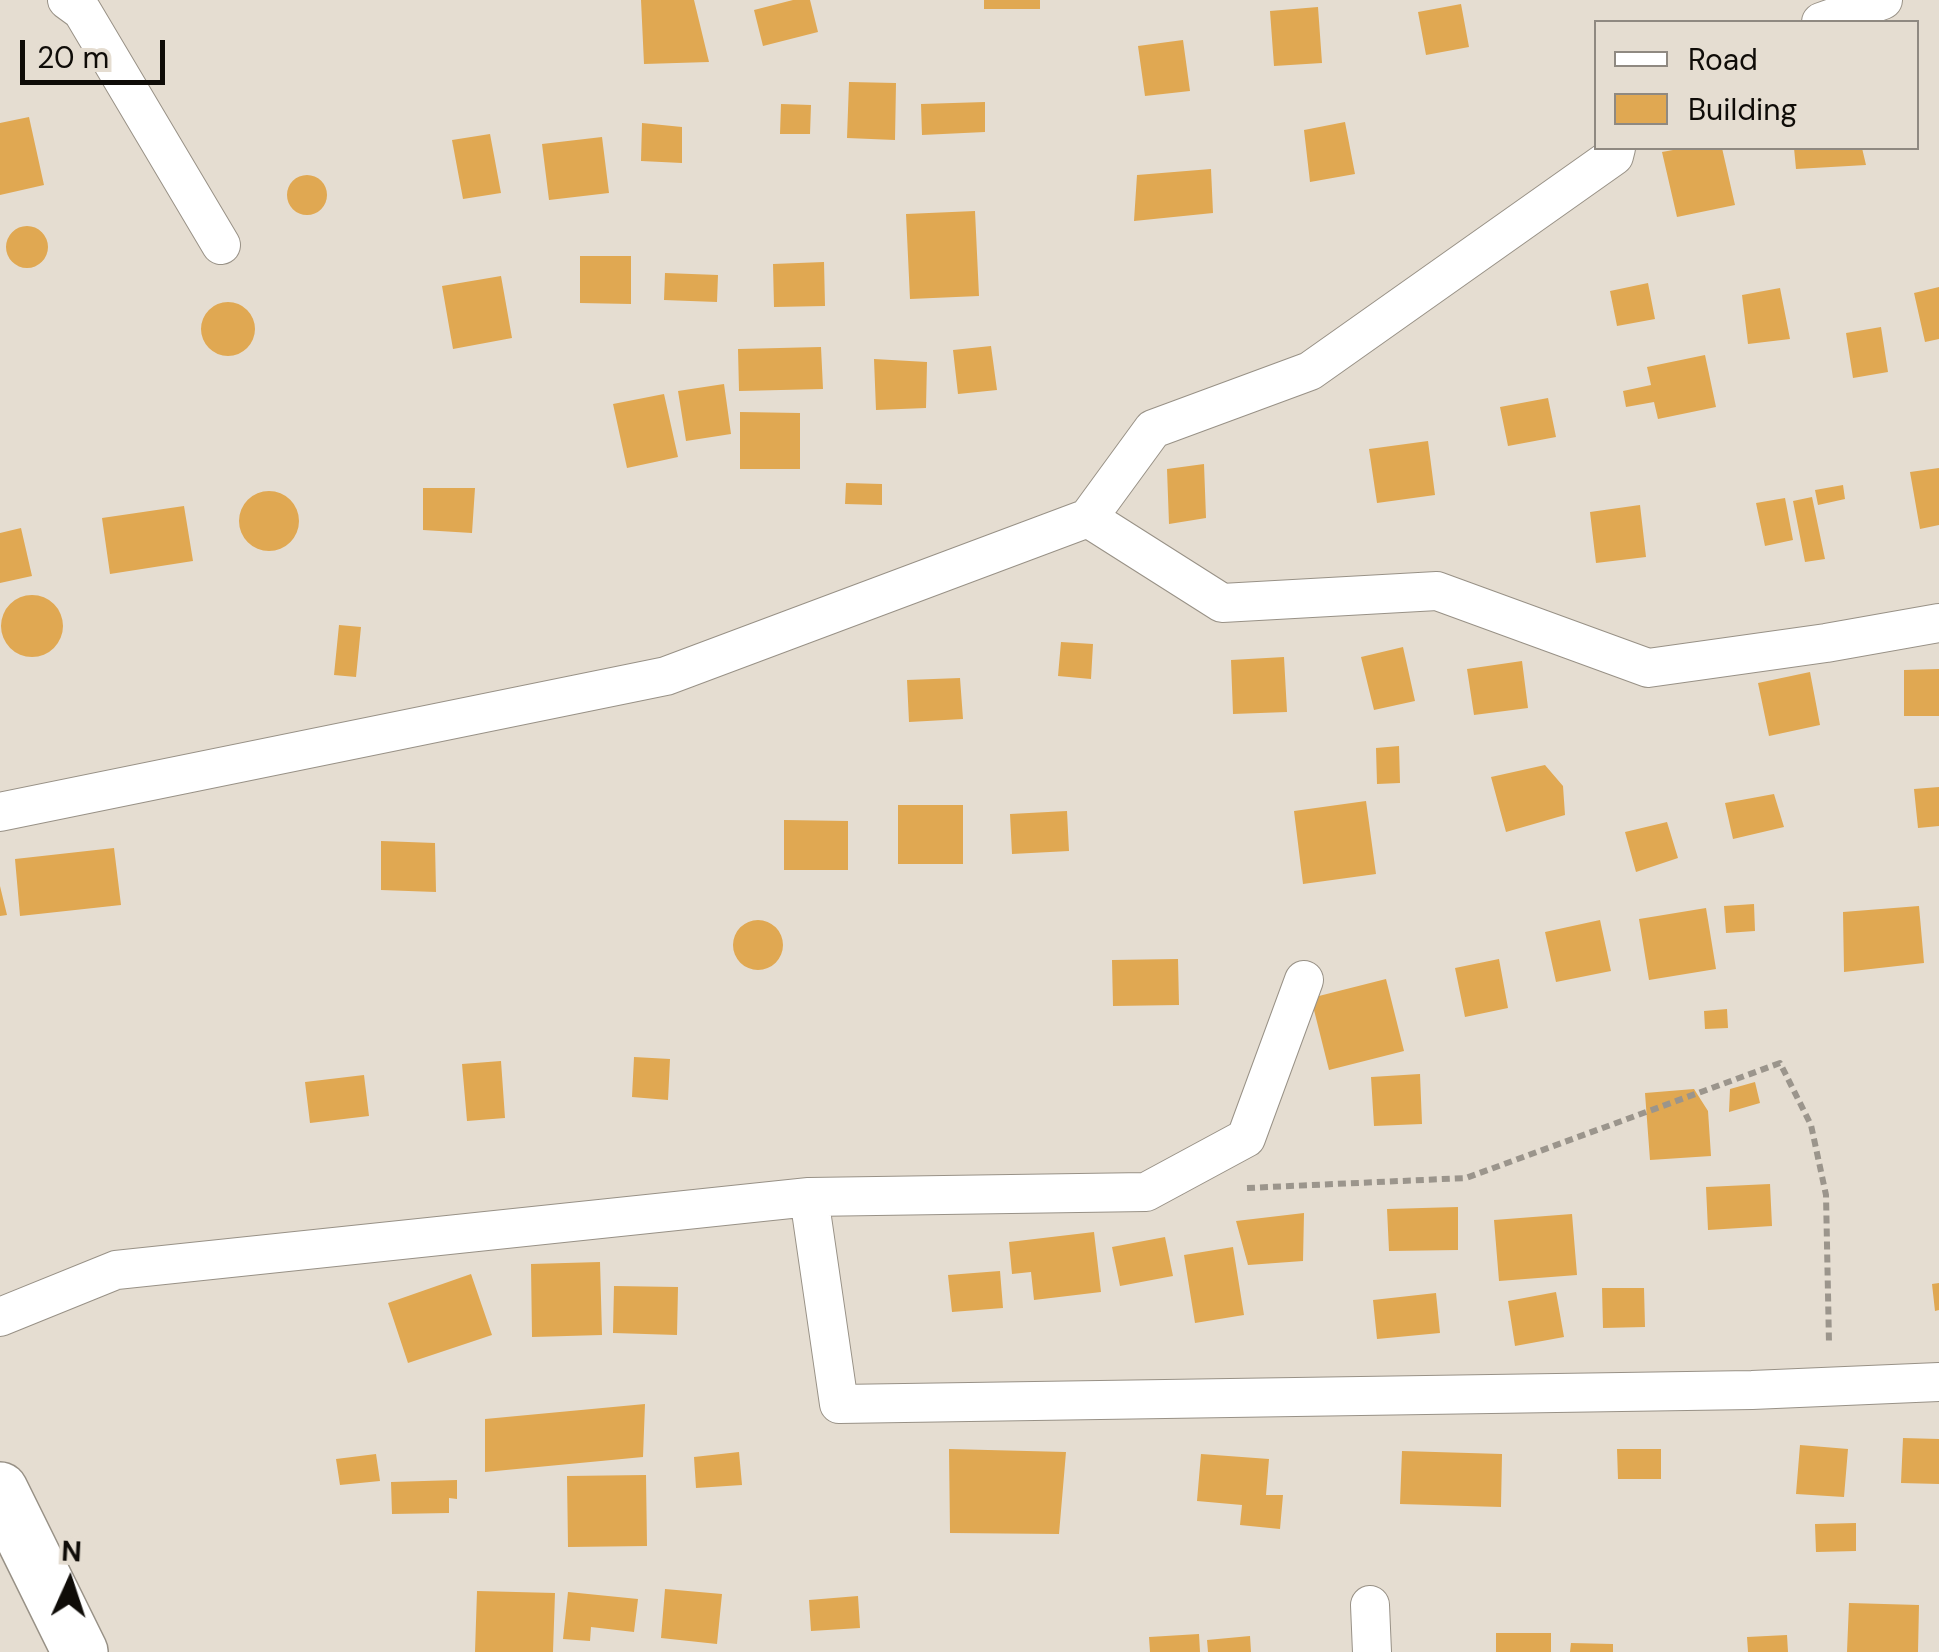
<!DOCTYPE html>
<style>
body{margin:0}
#map{position:relative;width:1939px;height:1652px;overflow:hidden;background:#e5ddd1;font-family:"DM Sans",sans-serif}
canvas{display:block}
.legend{position:absolute;left:1594px;top:20px;width:325px;height:130px;box-sizing:border-box;background:#e5ddd1;border:2px solid #8f8981;margin:0;padding:12px 18px;list-style:none;font-size:30px;color:#0f0c08}
.legend li{display:flex;align-items:center;gap:20px;height:50px}
.legend b{width:50px;border:2px solid #8f8981}
.north{position:absolute;left:20px;top:1532px;width:100px;height:100px;-webkit-text-stroke:8px #e5ddd1;paint-order:stroke;rotate:3deg;font-size:28px;font-weight:700;line-height:40px;text-align:center;color:#0f0c08}
.north::after{content:'';display:block;margin:auto;width:35px;height:45px;background:#0f0c08;clip-path:polygon(50% 0,100% 100%,50% 72%,0 100%)}
.scale{position:absolute;left:20px;top:40px;width:145px;height:45px;box-sizing:border-box;border:5px solid #0f0c08;border-top:0;padding-left:12px;font-size:30px;line-height:35px;white-space:nowrap;color:#0f0c08;-webkit-text-stroke:8px #e5ddd1;paint-order:stroke}
</style>
<div id="map">
<canvas width="1939" height="1652"></canvas>
<ul class="legend">
<li><b style="height:12px;background:#fff"></b>Road</li>
<li><b style="height:28px;background:#e0a852"></b>Building</li>
</ul>
<div class="north">N</div>
<div class="scale">20 m</div>
</div>
<script>
const ctx = document.querySelector('canvas').getContext('2d');
ctx.lineJoin = 'round';
function paint(path, color) { ctx.fillStyle = color; ctx.fill(path, 'evenodd'); }
const toPath = rows => new Path2D(rows.map(r => 'M' + r).join(''));
function strokePath(path, color, width, dash) { ctx.strokeStyle = color; ctx.lineWidth = width; ctx.lineCap = dash ? 'butt' : 'round'; ctx.setLineDash(dash || []); ctx.stroke(path); }
const building = toPath([
 [641,0,694,0,709,62,644,64],
 [793,0,810,0,818,32,763,46,754,10],
 [984,0,1040,0,1040,9,984,9],
 [1461,4,1469,47,1426,55,1418,12],
 [1318,7,1322,63,1274,66,1270,11],
 [1183,40,1190,91,1145,96,1138,46],
 [849,82,896,83,895,140,847,138],
 [985,102,985,132,922,135,921,104],
 [781,104,811,105,810,134,780,134],
 [29,117,44,185,0,195,0,123],
 [1345,122,1355,174,1310,182,1304,130],
 [642,123,682,127,682,163,641,161],
 [490,134,501,193,463,199,452,140],
 [602,137,609,193,549,200,542,144],
 [1684,148,1722,148,1735,205,1677,217,1662,152],
 [1794,148,1862,148,1866,165,1796,169],
 [1211,169,1213,213,1134,221,1137,175],
 '287 195a20 20 0 1 1 40 0a20 20 0 1 1-40 0Z',
 [975,211,979,296,910,299,906,214],
 '6 247a21 21 0 1 1 42 0a21 21 0 1 1-42 0Z',
 [580,256,631,256,631,304,580,303],
 [824,262,825,306,774,307,773,264],
 [665,273,718,275,717,302,664,300],
 [501,276,512,338,453,349,442,286],
 [1648,283,1655,319,1617,326,1610,291],
 [1939,287,1939,339,1925,342,1914,293],
 [1780,288,1790,339,1748,344,1742,295],
 '201 329a27 27 0 1 1 54 0a27 27 0 1 1-54 0Z',
 [1881,327,1888,372,1853,378,1846,333],
 [991,346,997,390,958,394,953,350],
 [821,347,823,389,739,391,738,349],
 [1705,355,1716,407,1658,419,1654,402,1626,407,1623,391,1651,385,1647,367],
 [874,359,927,362,926,408,876,410],
 [724,384,731,434,686,441,678,391],
 [664,394,678,457,627,468,613,404],
 [1548,398,1556,437,1508,446,1500,407],
 [740,412,800,413,800,469,740,469],
 [1428,441,1435,495,1377,503,1369,449],
 [1204,464,1206,518,1169,524,1167,469],
 [1939,468,1939,525,1920,529,1910,472],
 [846,483,882,484,882,505,845,504],
 [1843,485,1845,499,1818,505,1815,490],
 [423,488,475,488,472,533,423,530],
 '239 521a30 30 0 1 1 60 0a30 30 0 1 1-60 0Z',
 [1812,497,1825,559,1805,562,1793,501],
 [1785,498,1793,540,1765,546,1756,503],
 [1640,505,1646,557,1596,563,1590,512],
 [184,506,193,561,110,574,102,518],
 [21,528,32,576,0,583,0,533],
 '1 626a31 31 0 1 1 62 0a31 31 0 1 1-62 0Z',
 [339,625,361,627,356,677,334,675],
 [1061,642,1093,644,1091,679,1058,676],
 [1403,647,1415,701,1374,710,1361,657],
 [1284,657,1287,712,1233,714,1231,660],
 [1522,661,1528,708,1474,715,1467,669],
 [1939,669,1939,716,1904,716,1904,670],
 [1810,672,1820,725,1769,736,1758,683],
 [960,678,963,719,909,722,907,680],
 [1399,746,1400,783,1377,784,1376,748],
 [1545,765,1563,786,1565,815,1506,832,1491,777],
 [1939,787,1939,826,1918,828,1914,789],
 [1774,794,1784,827,1733,839,1725,803],
 [1366,801,1376,874,1303,884,1294,811],
 [898,805,963,805,963,864,898,864],
 [1067,811,1069,851,1012,854,1010,814],
 [784,820,848,821,848,870,784,870],
 [1667,822,1678,858,1636,872,1625,832],
 [381,841,435,843,436,892,381,890],
 [114,848,121,905,20,916,15,859],
 [0,886,7,915,0,916],
 [1754,904,1755,931,1726,933,1724,906],
 [1919,906,1924,963,1844,972,1843,912],
 [1706,908,1716,969,1649,980,1639,919],
 [1600,920,1611,971,1556,982,1545,932],
 '733 945a25 25 0 1 1 50 0a25 25 0 1 1-50 0Z',
 [1178,959,1179,1005,1113,1006,1112,960],
 [1499,959,1508,1008,1465,1017,1455,968],
 [1386,979,1404,1051,1329,1070,1311,998],
 [1727,1009,1728,1028,1705,1029,1704,1011],
 [634,1057,670,1059,668,1100,632,1097],
 [501,1061,505,1118,467,1121,462,1064],
 [1420,1074,1422,1124,1374,1126,1371,1077],
 [364,1075,369,1116,310,1123,305,1082],
 [1755,1082,1760,1103,1729,1112,1730,1089],
 [1694,1089,1708,1111,1711,1156,1650,1160,1645,1093],
 [1770,1184,1772,1226,1708,1230,1706,1187],
 [1458,1207,1458,1250,1389,1251,1387,1209],
 [1304,1213,1303,1261,1248,1265,1236,1221],
 [1572,1214,1577,1275,1499,1281,1494,1220],
 [1094,1232,1101,1292,1034,1300,1031,1272,1012,1274,1009,1242],
 [1165,1237,1173,1276,1120,1286,1112,1247],
 [1233,1247,1244,1315,1195,1323,1184,1255],
 [600,1262,602,1335,532,1337,531,1264],
 [1000,1271,1003,1308,952,1312,948,1275],
 [471,1274,492,1335,408,1363,388,1303],
 [1939,1283,1939,1310,1935,1311,1932,1284],
 [614,1286,678,1287,677,1335,613,1333],
 [1602,1288,1644,1288,1645,1327,1603,1328],
 [1556,1292,1564,1337,1515,1346,1508,1301],
 [1436,1293,1440,1333,1377,1339,1373,1300],
 [645,1404,643,1457,485,1472,485,1419],
 [1903,1438,1939,1439,1939,1484,1901,1483],
 [1800,1445,1848,1449,1844,1497,1796,1494],
 [949,1449,1066,1452,1059,1534,950,1533],
 [1617,1449,1661,1449,1661,1479,1618,1479],
 [1402,1451,1502,1454,1501,1507,1400,1504],
 [739,1452,742,1485,696,1488,694,1457],
 [376,1454,380,1481,340,1485,336,1459],
 [1201,1454,1269,1459,1266,1495,1283,1495,1280,1529,1240,1525,1242,1505,1197,1501],
 [646,1475,647,1546,568,1547,567,1476],
 [457,1480,457,1499,449,1498,449,1513,392,1514,391,1482],
 [1856,1523,1856,1551,1816,1552,1815,1524],
 [665,1589,722,1594,717,1644,661,1638],
 [477,1591,555,1593,553,1652,475,1652],
 [568,1592,638,1599,634,1632,591,1627,590,1641,563,1639],
 [858,1596,860,1628,811,1631,809,1600],
 [1849,1603,1919,1605,1918,1652,1847,1652],
 [1496,1633,1551,1633,1551,1652,1496,1652],
 [1199,1634,1200,1652,1150,1652,1149,1637],
 [1787,1635,1788,1652,1748,1652,1747,1637],
 [1250,1636,1251,1652,1208,1652,1207,1640],
 [1571,1643,1613,1644,1613,1652,1570,1652]
]);
const path = toPath([
 [1247,1188,1466,1178,1780,1063,1811,1125,1826,1195,1829,1343]
]);
const street = toPath([
 [67,0,82,11,221,245],
 [1821,22,1883,0],
 [1088,518,1222,603,1437,591,1648,668,1826,643,1939,623],
 [0,812,666,676,1088,518,1153,429,1310,371,1614,156,1616,148],
 [809,1197,839,1404,1752,1390,1939,1382],
 [0,1317,116,1270,809,1197,1146,1192,1246,1138,1304,980],
 [1370,1605,1372,1652]
]);
const secondary = toPath([
 [0,1490,80,1652]
]);
paint(building, '#e0a852');
strokePath(street, '#989186', 40);
strokePath(secondary, '#989186', 58);
strokePath(path, '#9b958c', 6, [8, 5]);
strokePath(street, '#fff', 38);
strokePath(secondary, '#fff', 55);
</script>
